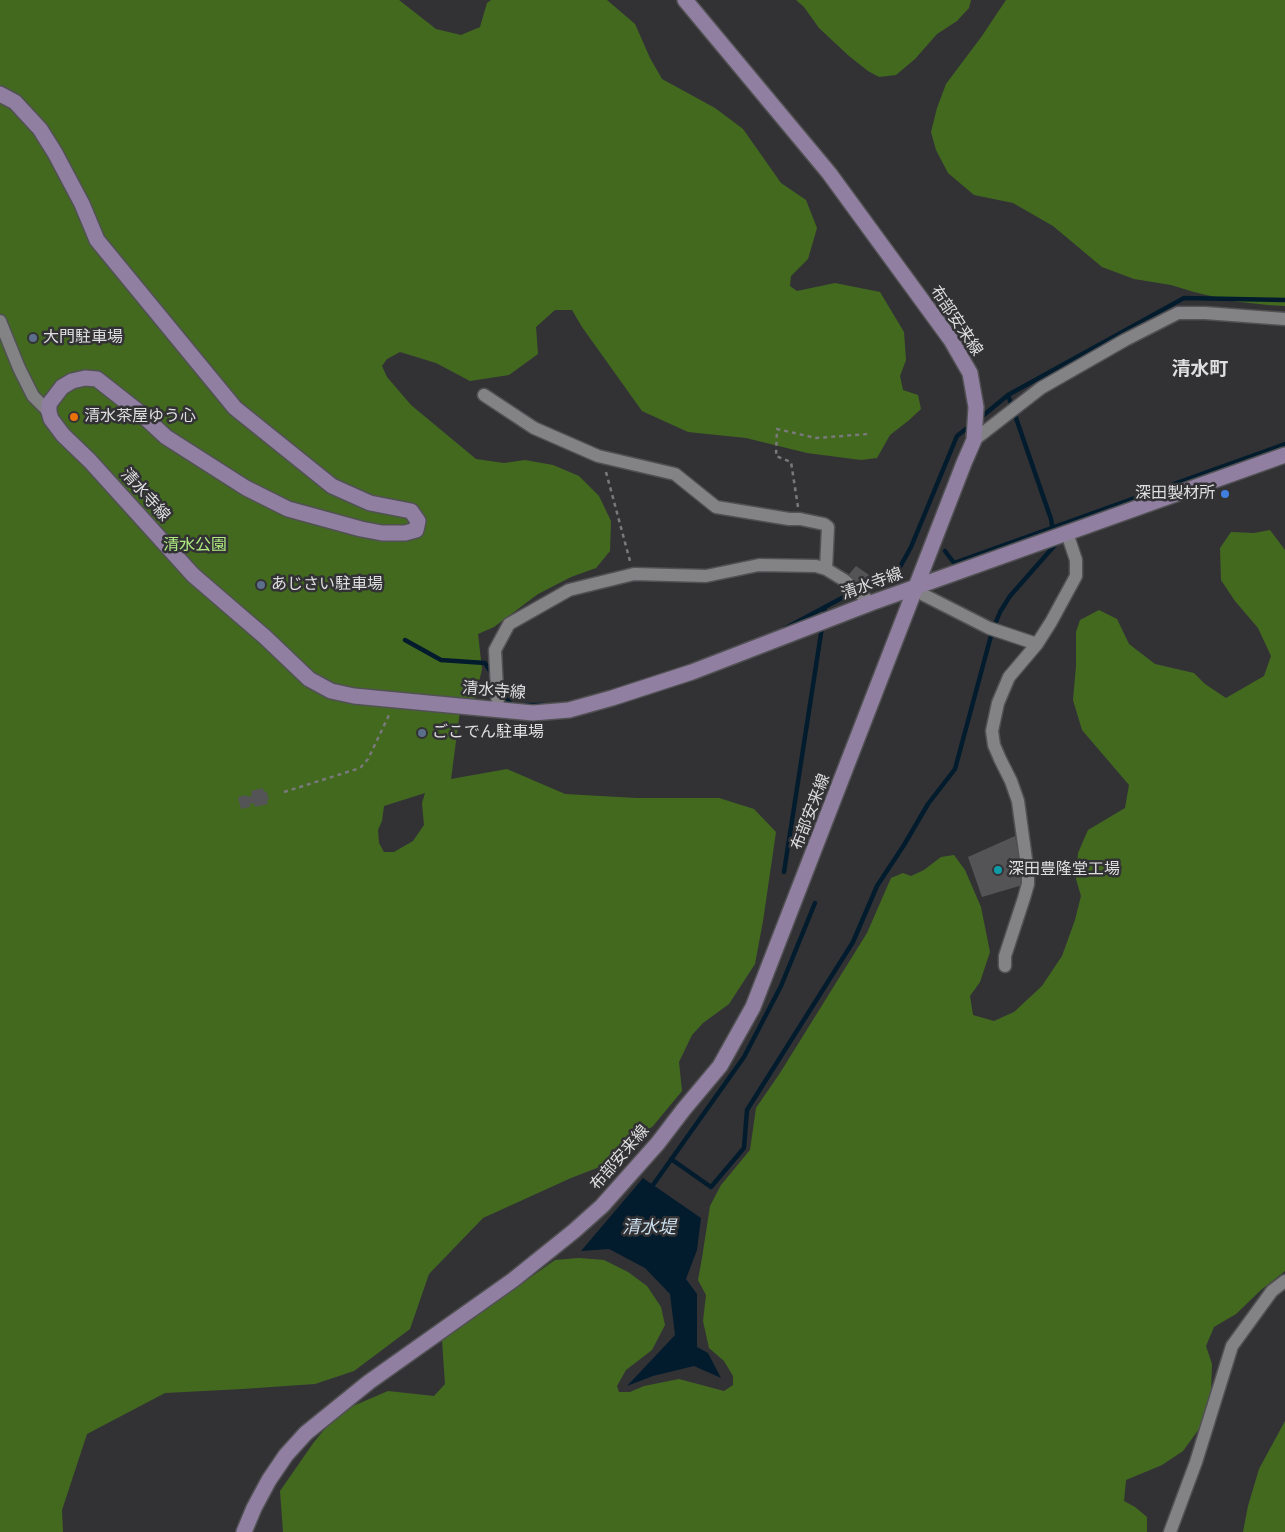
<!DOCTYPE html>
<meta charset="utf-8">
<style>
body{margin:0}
canvas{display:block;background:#323235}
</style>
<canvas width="1285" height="1532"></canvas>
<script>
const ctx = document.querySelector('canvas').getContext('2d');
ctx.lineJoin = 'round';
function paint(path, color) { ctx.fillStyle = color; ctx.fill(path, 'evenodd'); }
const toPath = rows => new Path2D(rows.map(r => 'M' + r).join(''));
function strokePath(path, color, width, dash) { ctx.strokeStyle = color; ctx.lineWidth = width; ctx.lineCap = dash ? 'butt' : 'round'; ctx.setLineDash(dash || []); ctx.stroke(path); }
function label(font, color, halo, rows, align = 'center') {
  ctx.font = font + ' "Fira Sans","Noto Sans JP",sans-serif'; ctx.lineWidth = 5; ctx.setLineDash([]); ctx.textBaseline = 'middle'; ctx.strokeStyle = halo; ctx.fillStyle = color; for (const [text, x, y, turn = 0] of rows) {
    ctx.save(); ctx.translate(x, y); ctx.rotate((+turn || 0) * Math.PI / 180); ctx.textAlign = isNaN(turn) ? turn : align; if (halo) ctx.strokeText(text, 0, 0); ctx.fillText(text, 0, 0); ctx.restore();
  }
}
const green = toPath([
 [0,0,399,0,436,29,461,35,480,27,487,3,491,0,607,0,635,24,650,58,662,79,715,108,743,129,781,183,806,200,817,228,808,259,791,276,790,286,797,291,835,283,880,292,904,332,906,360,900,376,903,390,918,395,921,409,908,421,890,435,877,458,861,460,807,453,746,438,688,432,642,411,582,327,572,310,555,310,536,327,538,354,509,375,470,381,436,363,400,352,387,359,382,366,387,377,411,405,476,459,504,463,525,460,553,465,579,476,599,496,611,521,610,551,596,568,571,577,538,594,494,627,478,634,482,669,475,699,460,698,460,711,451,779,507,769,565,794,636,798,719,798,754,809,776,832,763,921,755,964,729,1004,703,1023,692,1035,679,1062,682,1091,653,1126,607,1164,571,1178,483,1218,429,1274,410,1329,354,1371,315,1384,242,1389,165,1393,87,1434,62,1510,63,1532,0,1532],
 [425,793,422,803,424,825,413,841,394,852,384,852,379,843,378,830,382,821,384,806],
 [796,0,971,0,969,8,957,21,937,34,915,59,896,75,879,77,868,71,849,56,819,28,804,7],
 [1006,0,1285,0,1285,306,1268,305,1232,301,1194,292,1171,285,1134,279,1102,267,1053,226,1013,203,974,195,948,173,936,150,931,132,937,108,946,84,982,36],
 [1270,530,1285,550,1285,1271,1261,1290,1236,1314,1214,1327,1206,1346,1212,1364,1211,1391,1199,1429,1183,1451,1162,1465,1126,1480,1124,1501,1135,1507,1147,1517,1147,1532,283,1532,280,1491,314,1442,339,1412,388,1391,434,1396,445,1384,442,1340,555,1260,579,1258,604,1260,628,1272,647,1286,661,1307,665,1325,652,1350,626,1370,617,1386,619,1392,630,1392,644,1386,679,1379,724,1391,733,1385,733,1376,724,1361,709,1348,703,1321,706,1295,698,1280,702,1258,710,1206,721,1185,750,1150,756,1108,780,1073,867,933,891,878,903,873,911,876,924,870,941,857,954,855,965,870,981,907,990,952,980,982,970,996,973,1015,994,1021,1014,1012,1042,986,1062,956,1075,920,1081,896,1076,879,1078,853,1088,830,1125,808,1129,785,1082,730,1073,700,1076,666,1076,632,1080,620,1099,610,1117,619,1129,644,1155,664,1194,673,1205,684,1226,698,1264,676,1271,656,1258,628,1235,601,1221,580,1220,548,1231,532,1254,533],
 [1285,1421,1285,1532,1243,1532,1248,1506,1259,1469]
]);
const water = toPath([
 [643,1178,701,1218,697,1250,686,1279,697,1294,697,1347,708,1353,721,1378,694,1366,653,1376,627,1386,675,1335,670,1294,645,1268,609,1249,581,1251]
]);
const stream = toPath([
 [979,419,1008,395,1184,298,1285,300],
 [945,551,954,563,1285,444],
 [824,617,825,607,900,567,911,547,957,436,971,425],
 [784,629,825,607],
 [405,640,441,660,485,663,492,674],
 [500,687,512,706,514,706],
 [525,705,544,705],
 [784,872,822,627],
 [671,1159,711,1187,744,1148,747,1110,853,942,877,886,904,845,928,804,955,769,992,632,1000,612,1010,596,1055,545,1051,519,1008,395],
 [653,1185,744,1057,781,986,815,903]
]);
const building = toPath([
 [856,566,869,575,859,588,846,578],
 [263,788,264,792,266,791,269,799,267,800,268,804,255,807,254,803,250,804,250,807,241,809,238,797,247,795,247,797,252,796,251,791],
 [1015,836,1026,884,982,897,968,857]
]);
const path = toPath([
 [606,472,630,561],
 [798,507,791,462,776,456,777,429,816,438,868,434],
 [284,792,357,769,361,767,368,759,390,713]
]);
const street = toPath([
 [0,321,19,368,33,396,49,412],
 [484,395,534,428,598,456,675,474,716,507,789,519,800,519,824,524,828,527,826,569,844,580,871,603],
 [974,440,1041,388,1125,340,1178,313,1205,313,1285,319],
 [917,587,924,595,989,628,1037,644],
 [498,709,495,650,509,624,569,590,634,574,706,576,759,565,816,566,826,569],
 [1005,966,1005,956,1024,898,1028,884,1028,874,1018,801,1011,781,1000,759,994,745,992,731,998,703,1009,677,1037,644,1051,622,1076,576,1076,560,1067,533],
 [1170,1532,1196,1462,1232,1346,1272,1291,1285,1281]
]);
const secondary = toPath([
 [0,94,15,102,40,129,55,153,82,204,97,240,235,408,332,486,370,503,411,511,418,521,416,530,405,533,382,533,361,529,288,509,246,488,166,437,139,412,97,379,85,378,72,381,62,387,49,404,49,412,51,419,63,435,90,461,193,575,265,637,309,679,331,691,354,696,533,713,569,710,612,698,692,672,871,603,1285,455],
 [244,1532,254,1508,269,1480,286,1455,306,1433,369,1382,513,1280,574,1231,602,1206,658,1143,684,1109,720,1066,753,1007,964,463,974,440,976,407,970,373,951,340,829,173,685,0]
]);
const markers = [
 [33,338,5,"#5c6f8a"],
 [74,417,5,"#e8710a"],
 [1225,494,5,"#3f7fe0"],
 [261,585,5,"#5c6f8a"],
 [422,733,5,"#5c6f8a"],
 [998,870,5,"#0f9aa8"]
];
const streetNames = [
 ["布部安来線",956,321,56],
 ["清水寺線",145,495,48],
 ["清水寺線",872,584,-20],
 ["清水寺線",494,691,5],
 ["布部安来線",811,812,-69],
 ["布部安来線",620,1158,-49]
];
const poiNames = [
 ["大門駐車場",43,338],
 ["清水茶屋ゆう心",84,417],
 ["深田製材所",1215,494,"right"],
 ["あじさい駐車場",271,585],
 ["ごこでん駐車場",432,733],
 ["深田豊隆堂工場",1008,870]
];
const parkNames = [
 ["清水公園",195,546]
];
const waterNames = [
 ["清水堤",649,1228]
];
const quarterNames = [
 ["清水町",1200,370]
];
paint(green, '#43691f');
paint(water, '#021c2d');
strokePath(stream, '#021c2d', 4.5);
paint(building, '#545457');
strokePath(street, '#515154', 15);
strokePath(secondary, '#515154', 18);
strokePath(path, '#79797c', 2.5, [4, 4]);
strokePath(street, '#838386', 12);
strokePath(secondary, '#907fa0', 15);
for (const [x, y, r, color] of markers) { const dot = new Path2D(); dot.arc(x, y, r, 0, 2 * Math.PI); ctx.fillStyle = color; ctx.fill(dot); strokePath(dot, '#323235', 2); }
label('16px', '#dfdfe1', '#323235', streetNames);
label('16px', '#dfdfe1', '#323235', poiNames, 'left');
label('16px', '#afeb81', '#323235', parkNames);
label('italic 18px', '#cbdfee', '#323235', waterNames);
label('bold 19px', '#dfdfe1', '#323235', quarterNames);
</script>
